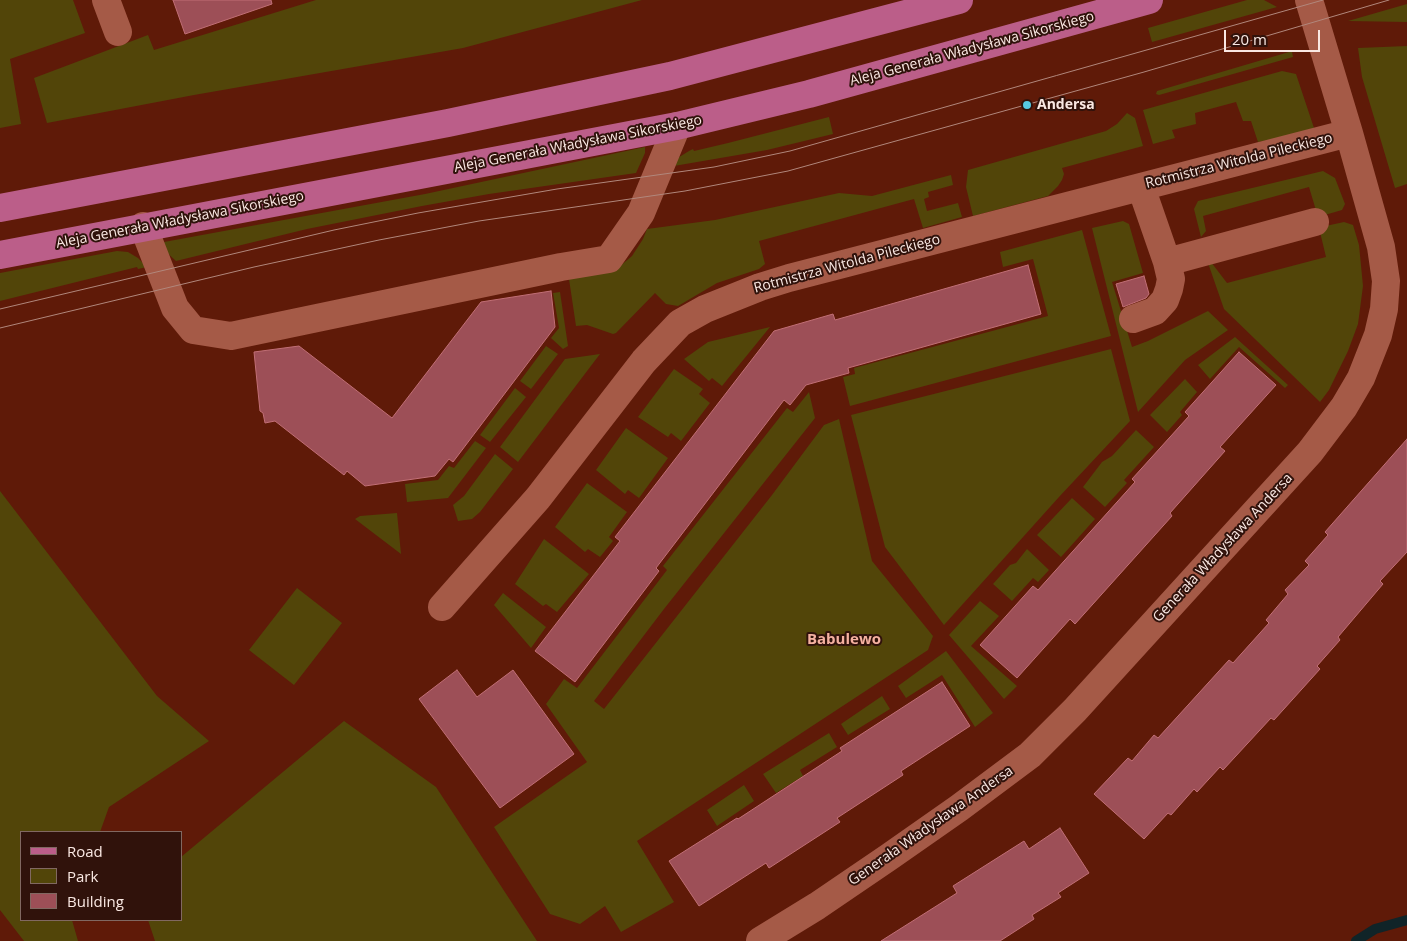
<!DOCTYPE html>
<meta charset="utf-8">
<style>
body{margin:0}
#map{position:relative;width:1407px;height:941px;overflow:hidden;background:#5f1a08;font-family:"Open Sans",sans-serif}
canvas{display:block}
.legend{position:absolute;left:20px;top:831px;width:162px;height:90px;box-sizing:border-box;background:#30120b;border:1px solid #816861;margin:0;padding:6px 9px;list-style:none;font-size:15px;color:#fae8e3}
.legend li{display:flex;align-items:center;gap:10px;height:25px}
.legend b{width:25px;border:1px solid #816861}
.scale{position:absolute;left:1224px;top:30px;width:96px;height:22px;box-sizing:border-box;border:2px solid #fae8e3;border-top:0;padding-left:6px;font-size:15px;line-height:18px;white-space:nowrap;color:#fae8e3;-webkit-text-stroke:4px #30120b;paint-order:stroke}
</style>
<div id="map">
<canvas width="1407" height="941"></canvas>
<ul class="legend">
<li><b style="height:6px;background:#bb5e89"></b>Road</li>
<li><b style="height:14px;background:#524509"></b>Park</li>
<li><b style="height:14px;background:#9d4f57"></b>Building</li>
</ul>
<div class="scale">20 m</div>
</div>
<script>
const ctx = document.querySelector('canvas').getContext('2d');
ctx.lineJoin = 'round';
function paint(path, color) { ctx.fillStyle = color; ctx.fill(path, 'evenodd'); }
const toPath = rows => new Path2D(rows.map(r => 'M' + r).join(''));
function strokePath(path, color, width, dash) { ctx.strokeStyle = color; ctx.lineWidth = width; ctx.lineCap = dash ? 'butt' : 'round'; ctx.setLineDash(dash || []); ctx.stroke(path); }
function label(font, color, halo, rows, align = 'center') {
  ctx.font = font + ' "Open Sans",sans-serif'; ctx.lineWidth = 4; ctx.setLineDash([]); ctx.textBaseline = 'middle'; ctx.strokeStyle = halo; ctx.fillStyle = color; for (const [text, x, y, turn = 0] of rows) {
    ctx.save(); ctx.translate(x, y); ctx.rotate((+turn || 0) * Math.PI / 180); ctx.textAlign = isNaN(turn) ? turn : align; if (halo) ctx.strokeText(text, 0, 0); ctx.fillText(text, 0, 0); ctx.restore();
  }
}
const green = toPath([
 [0,0,73,0,85,33,10,59,21,124,0,128],
 [316,0,642,0,463,48,194,95,47,123,34,78,148,35,154,50],
 [1247,0,1264,0,1277,7,1152,42,1148,28],
 [1407,4,1407,22,1348,21],
 [1407,46,1407,184,1395,188,1362,77,1358,48],
 [1289,52,1292,52,1293,57,1159,95,1156,94,1157,91],
 [1282,71,1296,74,1314,128,1297,135,1258,142,1251,121,1243,121,1236,102,1195,113,1196,124,1172,130,1175,138,1153,144,1143,110],
 [1127,113,1135,118,1143,146,1062,168,1064,174,1062,180,1058,186,1048,196,973,216,966,187,968,170,1106,131,1117,124],
 [829,117,833,134,767,150,668,167,676,159,689,151,693,149,694,151,728,143],
 [645,147,645,153,636,173,489,194,422,206,307,229,176,261,163,249,164,242,425,194],
 [1323,171,1335,178,1345,204,1342,210,1318,217,1309,187,1203,216,1206,231,1201,237,1194,209,1198,201],
 [951,175,953,185,928,192,929,197,924,199,927,211,958,203,962,217,923,228,914,199,759,241,765,264,759,269,717,283,678,306,666,304,655,293,616,333,613,334,587,325,576,326,569,279,619,267,632,256,643,239,647,229,715,220,839,193,872,196],
 [1123,221,1129,224,1143,273,1112,282,1132,347,1148,341,1208,311,1228,330,1185,360,1138,412,1092,228],
 [1344,222,1353,225,1359,245,1363,286,1358,324,1348,351,1329,390,1320,402,1224,309,1208,263,1211,262,1227,283,1326,257,1320,232,1321,227],
 [1082,230,1111,336,850,406,843,377,855,374,854,368,1048,316,1033,259,1003,267,1000,252],
 [117,251,128,252,138,258,147,267,138,269,137,267,0,301,0,273],
 [560,292,568,346,563,349,551,338,559,328,553,293],
 [770,327,722,386,712,378,709,381,684,359,708,342],
 [1235,337,1288,385,1285,388,1239,347,1210,379,1198,365],
 [546,346,558,354,531,389,520,381],
 [1111,349,1130,421,1059,497,944,625,885,547,851,415],
 [600,354,518,462,500,447,565,359],
 [674,369,703,389,699,394,710,403,681,441,671,433,668,437,638,417],
 [1185,379,1197,392,1180,412,1182,415,1167,432,1150,415],
 [515,388,526,397,490,442,480,435],
 [809,392,815,418,664,609,594,701,604,709,772,495,824,425,839,419,872,561,933,636,928,650,637,841,674,902,621,932,605,906,580,924,550,914,494,827,587,762,546,704,564,679,577,688,667,570,663,566,787,408,793,412],
 [626,428,668,458,639,498,628,490,625,494,596,470],
 [1136,430,1154,447,1124,480,1127,483,1105,507,1083,487,1102,462,1112,456],
 [475,441,486,448,448,498,407,502,405,484,438,480,449,466,454,468],
 [495,454,513,469,480,512,472,519,458,521,453,505,464,496],
 [587,483,627,512,609,537,613,541,600,557,588,549,585,552,555,527],
 [0,491,157,696,209,741,109,807,100,832,21,832,21,920,72,920,78,941,24,941,0,910],
 [1072,498,1095,519,1061,557,1037,535],
 [397,513,401,554,355,519,360,516],
 [544,539,589,574,557,612,546,604,543,606,515,584],
 [1027,549,1049,570,1038,582,1033,578,1012,601,993,584,1010,565,1016,563],
 [297,588,342,623,294,685,249,650],
 [503,593,546,627,531,648,494,605],
 [980,601,999,616,971,646,1017,686,1004,699,949,635],
 [946,651,993,713,975,727,942,675,906,698,898,686],
 [882,696,890,709,848,735,841,724],
 [344,721,436,787,537,941,155,941,148,920,181,920,181,857],
 [829,733,837,747,800,770,803,776,776,793,763,774],
 [744,785,754,801,717,826,707,810]
]);
const stream = toPath([
 [1356,941,1375,929,1407,920]
]);
const building = toPath([
 [173,0,271,0,272,4,185,34,173,0],
 [1028,265,1041,314,848,368,849,373,806,385,790,405,784,400,656,568,659,571,575,682,535,651,620,541,615,537,774,331,833,314,835,320,1028,265],
 [1144,276,1149,294,1146,298,1123,307,1116,284,1144,276],
 [551,291,555,327,453,462,449,459,435,476,365,486,347,471,344,475,275,421,265,423,263,413,260,411,254,352,299,346,392,418,481,302,551,291],
 [1239,352,1276,385,1220,447,1225,451,1170,513,1172,516,1075,624,1070,619,1017,678,980,645,1033,586,1038,590,1135,482,1132,479,1189,416,1185,412,1239,352],
 [1407,439,1407,552,1380,581,1383,584,1338,637,1340,640,1317,666,1320,669,1274,720,1271,718,1223,770,1220,767,1197,792,1194,789,1171,815,1168,813,1144,839,1094,794,1128,758,1132,761,1154,735,1158,738,1229,660,1233,663,1269,623,1266,620,1288,594,1285,590,1309,565,1305,561,1328,535,1325,532,1407,439],
 [457,670,477,697,513,670,574,754,500,808,419,699,457,670],
 [942,682,970,726,901,771,903,775,837,818,840,822,769,868,766,863,699,906,669,861,737,818,738,819,842,751,840,748,942,682],
 [1060,828,1089,873,1058,893,1061,897,1032,915,1034,919,1000,941,881,941,957,893,953,886,1024,841,1029,849,1060,828]
]);
const minor = toPath([
 [106,0,118,32],
 [143,226,175,308,193,330,231,336,561,267,609,259,641,213,677,126],
 [1167,262,1315,222],
 [1133,319,1155,311,1165,300,1169,289,1171,279,1167,262,1141,187],
 [442,607,538,498,644,361,680,323,705,309,760,287,789,278,1349,133],
 [760,941,817,906,889,857,959,808,1030,755,1075,710,1310,452,1344,407,1361,378,1378,335,1384,309,1386,281,1381,247,1349,133,1309,0]
]);
const major = toPath([
 [0,208,448,123,670,76,959,0],
 [0,255,677,126,809,94,1149,0]
]);
const tram = toPath([
 [0,309,334,230,418,213,557,189,714,167,790,151,1323,0],
 [0,328,254,267,379,240,479,221,685,191,788,171,1144,72,1389,0]
]);
const markers = [
 [1027,105,5,"#57c9e2"]
];
const streetNames = [
 ["Aleja Generała Władysława Sikorskiego",972,49,-15],
 ["Aleja Generała Władysława Sikorskiego",578,144,-11],
 ["Rotmistrza Witolda Pileckiego",1239,161,-14],
 ["Aleja Generała Władysława Sikorskiego",180,220,-11],
 ["Rotmistrza Witolda Pileckiego",847,264,-15],
 ["Generała Władysława Andersa",1223,548,-47],
 ["Generała Władysława Andersa",931,826,-35]
];
const poiNames = [
 ["Andersa",1037,105]
];
const neighbourhoodNames = [
 ["Babulewo",844,640]
];
paint(green, '#524509');
strokePath(stream, '#102428', 10);
paint(building, '#9d4f57');
strokePath(building, '#c16f76', 1);
strokePath(minor, '#a55a47', 28);
strokePath(major, '#bb5e89', 28);
strokePath(tram, '#b1877c', 1);
for (const [x, y, r, color] of markers) { const dot = new Path2D(); dot.arc(x, y, r, 0, 2 * Math.PI); ctx.fillStyle = color; ctx.fill(dot); strokePath(dot, '#30120b', 2); }
label('14px', '#fae8e3', '#30120b', streetNames);
label('bold 14px', '#fae8e3', '#30120b', poiNames, 'left');
label('bold 15px', '#f5b1a0', '#30120b', neighbourhoodNames);
</script>
